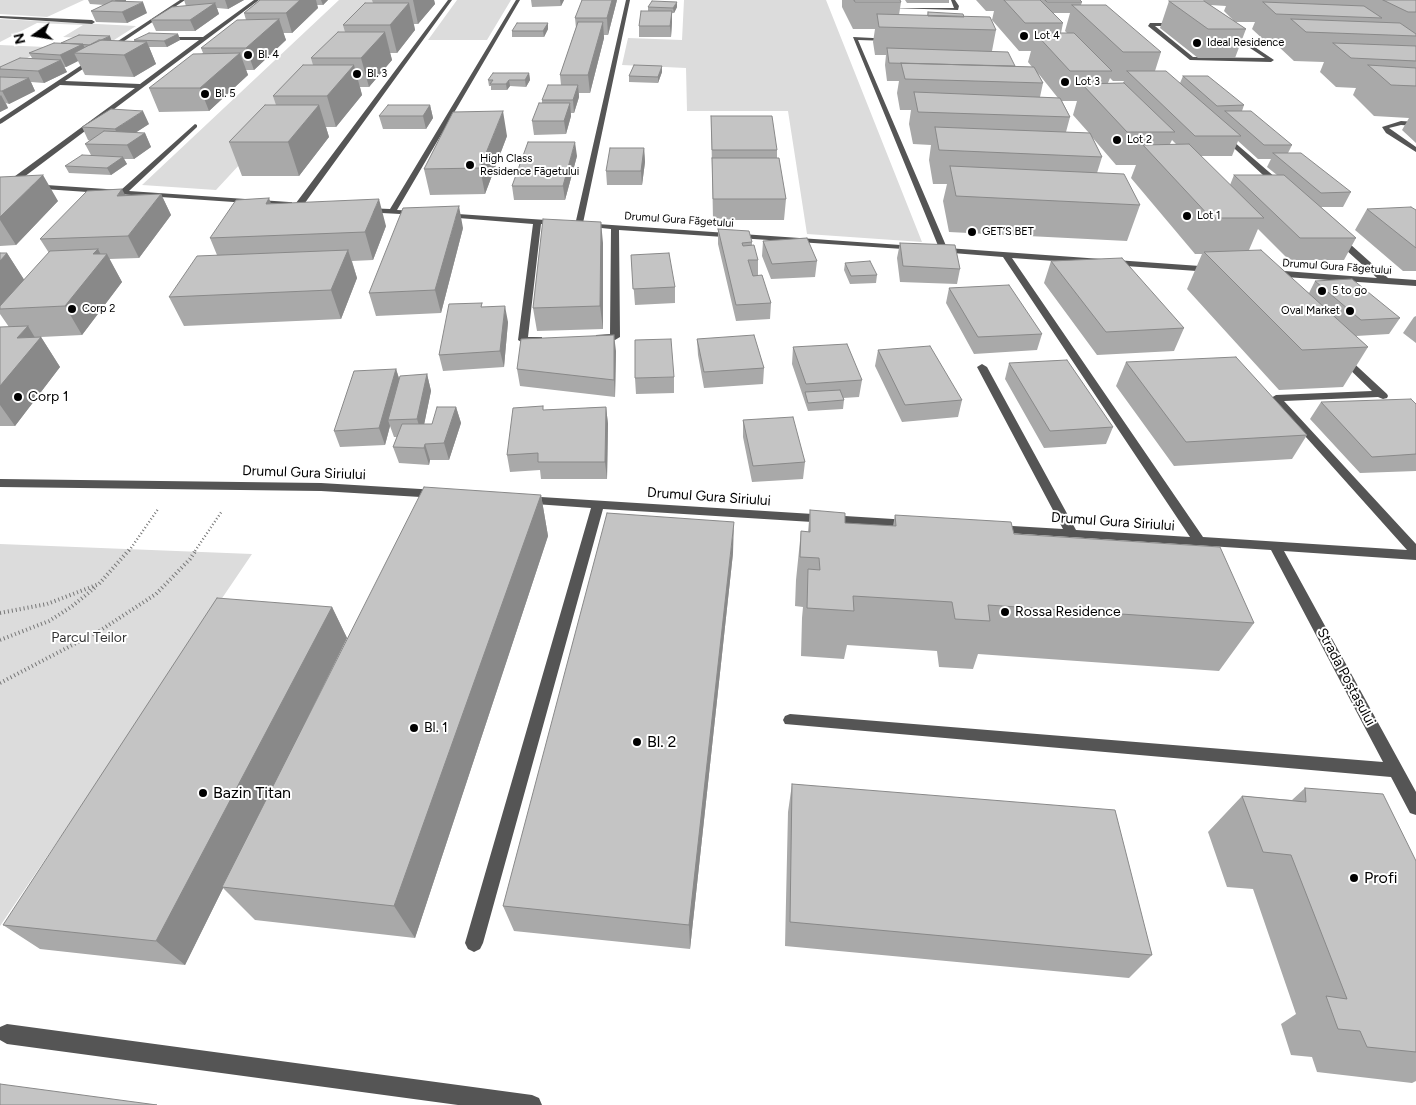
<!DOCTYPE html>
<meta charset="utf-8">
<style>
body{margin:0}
#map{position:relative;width:1416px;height:1105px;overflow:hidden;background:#fff;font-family:Figtree,sans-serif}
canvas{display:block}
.north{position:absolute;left:10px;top:10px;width:50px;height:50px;-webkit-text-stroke:4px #fff;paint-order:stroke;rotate:257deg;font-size:14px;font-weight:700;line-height:20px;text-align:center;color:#000}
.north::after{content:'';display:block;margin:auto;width:18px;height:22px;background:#000;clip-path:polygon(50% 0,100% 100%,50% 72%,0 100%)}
</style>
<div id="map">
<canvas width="1416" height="1105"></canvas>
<div class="north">N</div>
</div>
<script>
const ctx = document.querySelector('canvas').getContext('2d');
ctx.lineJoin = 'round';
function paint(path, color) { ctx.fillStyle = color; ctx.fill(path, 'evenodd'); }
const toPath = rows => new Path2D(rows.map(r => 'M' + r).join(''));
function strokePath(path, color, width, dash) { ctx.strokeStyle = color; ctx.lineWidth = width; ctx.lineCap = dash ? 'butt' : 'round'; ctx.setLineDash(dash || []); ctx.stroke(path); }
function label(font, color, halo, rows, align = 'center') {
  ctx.font = font + ' Figtree,sans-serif'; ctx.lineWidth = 4; ctx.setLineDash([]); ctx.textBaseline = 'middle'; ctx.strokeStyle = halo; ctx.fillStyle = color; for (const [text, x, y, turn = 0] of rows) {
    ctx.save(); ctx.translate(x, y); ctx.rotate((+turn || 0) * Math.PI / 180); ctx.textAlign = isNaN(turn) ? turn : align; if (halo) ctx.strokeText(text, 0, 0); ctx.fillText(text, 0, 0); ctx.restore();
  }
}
const green = toPath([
 [0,0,84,0,47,17,0,14],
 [339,0,392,0,216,190,142,185],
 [457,0,511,0,487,40,428,40],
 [684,0,826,0,922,242,807,234,788,111,687,111,686,68,622,65,628,38,682,40],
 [0,19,136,26,114,40,63,37,83,25,37,23,0,42],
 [0,45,46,47,0,74],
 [0,544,252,554,0,926]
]);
const pathFar1 = toPath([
 [129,551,158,509],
 [195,551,222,511]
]);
const path = toPath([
 [0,613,47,604,99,584,129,550],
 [0,640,49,621,71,607,97,586],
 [0,683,101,630,156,594,190,559,196,550]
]);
const minor = toPath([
 [180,0,185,0,65,81,140,84,199,40,162,40,160,37,203,37,254,0,259,0,16,183,121,190,195,124,197,125,197,127,129,191,289,202,292,202,292,206,0,186,0,182,7,182,135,88,60,85,2,123,0,124,0,119,180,0],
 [448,0,452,0,302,207,296,207,296,203,448,0],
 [516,0,520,0,397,210,416,211,419,211,419,215,363,212,363,208,366,208,390,209,516,0],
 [626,0,630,0,583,223,915,246,919,248,918,250,619,230,620,337,615,340,596,339,596,335,610,334,611,229,582,226,579,227,575,225,626,0],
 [951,0,955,0,959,6,958,10,890,8,954,8,951,0],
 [0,16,92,20,95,22,92,24,0,18,0,16],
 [1150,23,1179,23,1177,26,1155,26,1193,57,1265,58,1226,32,1228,29,1274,60,1271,62,1190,60,1148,26,1150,23],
 [853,37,893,39,890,41,858,40,947,248,1214,267,1214,271,1211,272,1012,258,1203,537,1407,550,1271,398,1276,395,1372,391,1340,360,1340,356,1343,355,1346,356,1387,394,1388,396,1387,398,1383,399,1378,397,1284,401,1416,544,1416,560,1284,551,1416,792,1416,815,1410,813,1391,777,785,724,783,720,785,716,790,714,1383,762,1271,550,992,532,990,529,992,526,996,525,1063,529,977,367,982,364,987,367,1076,530,1190,537,1003,257,940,252,936,250,939,248,853,37],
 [1401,121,1416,122,1416,126,1401,125,1389,128,1416,147,1416,152,1386,133,1382,127,1401,121],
 [1222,135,1226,135,1283,184,1283,188,1277,188,1222,137,1222,135],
 [443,213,561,221,561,225,558,225,541,224,528,337,542,337,542,341,523,343,518,340,533,224,446,217,443,217,443,213],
 [1335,236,1341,236,1388,278,1416,280,1416,286,1271,276,1267,273,1271,270,1377,278,1335,240,1335,236],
 [0,479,321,483,437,490,443,494,437,498,321,491,0,487,0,479],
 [525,496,909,520,915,524,909,528,603,509,483,943,480,949,474,952,468,949,465,943,591,508,521,503,519,500,521,497,525,496],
 [7,1024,532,1095,539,1098,542,1105,458,1105,7,1044,0,1040,0,1027,7,1024]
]);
const wall = toPath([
 [88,0,126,0,123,2,147,13,127,23,96,22,91,11,105,5,90,4],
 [184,0,244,0,228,9,217,8,219,14,195,31,156,31,151,20,186,6],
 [260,0,328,0,323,5,317,5,318,8,292,33,283,33,286,40,254,70,246,70,248,75,209,111,159,112,149,88,203,53,201,48,246,20,244,13],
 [372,0,434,0,435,4,418,24,414,24,415,30,397,53,390,53,392,60,369,87,360,87,362,95,336,127,326,127,329,137,299,176,242,176,229,142,276,105,273,96,313,65,311,58,345,32,343,25,373,3],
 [531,0,564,0,561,6,532,7],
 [617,0,608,35,604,35,604,38,590,93,579,93,579,97,574,113,571,113,571,116,566,134,534,135,532,121,542,103,542,100,561,85,560,75,576,28,575,18],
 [842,0,900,0,901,2,899,15,927,16,928,12,964,17,996,30,992,51,1015,66,1032,67,1028,62,1031,51,1019,51,992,20,994,11,986,11,976,0,1080,0,1082,2,1081,5,1161,52,1155,71,1180,83,1183,76,1244,105,1242,111,1292,145,1288,153,1351,192,1343,207,1321,207,1356,238,1344,260,1289,260,1258,229,1249,250,1309,293,1315,281,1400,318,1389,334,1356,336,1368,347,1343,387,1279,390,1187,289,1202,254,1195,254,1131,178,1136,165,1116,165,1092,137,1102,157,1097,173,1140,205,1127,241,949,232,943,201,947,184,933,184,929,160,931,145,913,144,909,124,911,110,900,110,897,93,899,81,887,81,885,65,886,55,875,55,873,42,875,29,853,29,842,7],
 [1053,13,1070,13,1065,31,1067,33,1061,33,1063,23],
 [1038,73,1058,98,1040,97,1043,83],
 [1110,78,1113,81,1124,81,1123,83,1108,83],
 [1062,101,1077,101,1073,115,1089,133,1066,132,1070,117],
 [1172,140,1176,144,1170,144],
 [1238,141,1258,159,1271,159,1267,167,1277,175,1234,175,1230,185,1200,156,1232,156],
 [905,0,949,0,949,3,907,3],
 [1203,0,1416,0,1416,143,1402,130,1409,118,1374,116,1353,95,1356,88,1336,87,1320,72,1324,62,1294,61,1279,47,1281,42,1265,41,1252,29,1255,22,1235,22,1224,11,1226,6,1210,5,1246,29,1235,58,1198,58,1160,28,1169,1,1204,1],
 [648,7,677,7,674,13,672,13,672,22,671,37,639,37,639,26,648,11],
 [548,23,548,29,544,37,512,37,512,31],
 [178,34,180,40,167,47,149,47,156,64,134,77,85,75,78,61,66,67,64,67,67,72,44,83,31,82,35,91,9,104,6,103,8,108,0,112,0,67,32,58,29,53,61,43,112,41,135,42,134,40],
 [662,72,658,83,629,82,629,76],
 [529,73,530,80,526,87,510,86,507,90,491,90,491,86,489,86,488,80],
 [430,105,433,118,426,129,383,129,379,116],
 [711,116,777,150,777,158,786,199,784,220,713,220],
 [149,124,135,133,145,133,151,147,134,159,124,159,127,164,111,175,69,173,65,166,91,155,85,144,90,141,88,140,82,127],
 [507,136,485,194,430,195,424,169],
 [644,148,645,162,642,185,607,185,606,171],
 [577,156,565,200,514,200,512,186],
 [0,177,58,201,16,245,0,246],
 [161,194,171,215,139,258,109,259,122,282,82,335,41,337,60,367,15,426,0,426,0,327,9,327,0,314,0,253,7,253,24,280,49,253,40,239,125,195],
 [271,203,386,226,373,260,352,261,357,278,341,319,184,326,169,297,217,255,210,238],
 [1367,209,1416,210,1416,271,1403,271,1355,230],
 [463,228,441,313,376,316,369,293],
 [718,229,752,242,752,245,758,260,758,275,771,303,770,319,736,321,718,244],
 [763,241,817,261,815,277,771,279,762,256],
 [603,243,603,329,537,331,533,308],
 [900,243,960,269,957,284,900,282,897,258],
 [631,255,675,287,675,303,635,305],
 [1051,261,1184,328,1174,351,1097,355,1044,283],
 [845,263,877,275,876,283,850,284,844,270],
 [949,288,1042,334,1037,350,974,354,946,303],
 [483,307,508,322,504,367,443,371,439,355],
 [1416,316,1416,343,1403,333,1414,317],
 [697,339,764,368,763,384,704,388,698,355],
 [793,347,862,380,859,397,843,398,844,400,843,409,808,411,792,364],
 [878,350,962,400,958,417,902,422,875,366],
 [616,351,615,397,520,386,517,369],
 [1126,362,1307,435,1292,459,1174,466,1116,386],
 [1009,363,1113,427,1106,444,1044,448,1005,379],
 [396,369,399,378,427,374,431,391,424,424,432,424,456,407,461,423,449,460,430,460,429,465,399,463,393,447,397,437,394,437,390,426,385,445,340,447,334,431],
 [674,377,674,393,636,394,635,378],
 [1321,402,1416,404,1416,471,1360,473,1310,419],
 [606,407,608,424,607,479,541,479,540,470,510,472,507,455,544,410],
 [743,420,805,462,803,479,752,482,743,437],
 [541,495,548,536,415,938,255,920,223,888,185,965,40,949,3,925,332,607,347,638,273,787],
 [810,510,845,523,893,526,895,515,1014,534,1254,623,1219,671,978,654,973,669,939,667,937,651,847,645,844,659,801,656,802,618,803,607,795,606,796,580,801,531,808,532],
 [733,553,690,949,514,931,503,906],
 [792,784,1152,955,1129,978,785,946,788,812],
 [1305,788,1416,861,1416,1081,1412,1083,1317,1072,1312,1057,1291,1055,1281,1024,1296,1014,1253,889,1227,887,1208,832,1242,796,1292,800]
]);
const shadedWall = toPath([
 [115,0,126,0,126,1,117,5],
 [225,0,244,0,228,9],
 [300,0,316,0,318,8,292,33,286,13],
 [321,0,328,0,323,5],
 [413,0,434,0,435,4,418,24],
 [560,0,564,0,561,6],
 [612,0,617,0,608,35,607,18],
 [143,2,147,13,127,23,122,12],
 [677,2,677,7,674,13,673,8],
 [215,3,219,14,195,31,190,20],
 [409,3,415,30,397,53,390,25],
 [672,11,672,22,671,37,670,26],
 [279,19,286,40,254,70,246,48],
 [603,22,604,38,590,93,588,75],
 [548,23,548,29,544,37,543,31],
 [385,32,392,60,369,87,361,58],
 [178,34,180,40,167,47,164,41],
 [110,36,112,42,91,45],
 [147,42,156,64,134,77,124,55],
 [83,44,87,53,74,53,78,61,66,67,60,55],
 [240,53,248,75,209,111,200,88],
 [61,60,67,72,44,83,38,71],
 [354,65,362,95,336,127,327,96],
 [662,66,662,72,658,83,658,77],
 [529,73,530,80,526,87,525,80],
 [29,78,35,91,9,104,2,91],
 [509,80,510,86,507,90,506,84],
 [578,85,579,97,574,113,573,100],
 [1,95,8,108,0,112,0,96],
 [570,103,571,116,566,134,564,121],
 [319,105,329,137,299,176,288,142],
 [430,105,433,118,426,129,423,116],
 [143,111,149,124,121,142,115,129],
 [503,111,507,136,485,194,480,168],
 [145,133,151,147,134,159,127,145],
 [575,142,577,156,565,200,563,186],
 [644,148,645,162,642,185,641,171],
 [123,157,127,164,111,175,107,168],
 [43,175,58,201,16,245,0,220,0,217],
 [122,189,133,210,117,196],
 [161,194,171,215,139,258,128,236],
 [269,198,279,225,266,204],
 [379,199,386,226,373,260,365,232],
 [459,206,463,228,441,313,435,290],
 [601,222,603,243,603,329,600,306],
 [98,249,103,259,107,254,122,282,82,335,65,306,93,254],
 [348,250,357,278,341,319,331,290],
 [7,253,25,281,0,309,0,261],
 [505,306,508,322,504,367,500,351],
 [28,326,37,341,41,337,60,367,15,426,0,405,0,386,17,338],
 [614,335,616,351,615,397,614,380],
 [396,369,401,385,388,420,390,426,385,445,379,428],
 [427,374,431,391,422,435,417,419],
 [456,407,461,423,449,460,444,443],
 [606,407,608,424,607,479,605,462],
 [425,444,430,460,429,465,424,448],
 [541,495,548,536,415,938,394,906],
 [734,522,733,553,690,949,689,925],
 [332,607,347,638,185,965,156,941]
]);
const building = toPath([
 [260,0,300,0,286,13,244,13,260,0],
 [582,0,612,0,607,18,575,18,582,0],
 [854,0,900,0,901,2,855,2,854,0],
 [1004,0,1040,0,1063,23,1025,23,1004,0],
 [1045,0,1080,0,1082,2,1047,2,1045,0],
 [1383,0,1416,0,1416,12,1408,12,1383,0],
 [112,1,143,2,122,12,91,11,112,1],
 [652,1,677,2,673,8,648,7,652,1],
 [1169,1,1204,1,1246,29,1208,29,1169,1],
 [1263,2,1364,6,1382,18,1276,14,1263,2],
 [215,3,190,20,151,20,172,7,215,3],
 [365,3,409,3,390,25,343,25,365,3],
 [1072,5,1106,5,1161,52,1123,52,1072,5],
 [641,11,672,11,670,26,639,26,641,11],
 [928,12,963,14,964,17,928,16,928,12],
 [877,14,990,17,996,30,879,27,877,14],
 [279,19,246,48,201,48,237,20,279,19],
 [1291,19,1400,23,1416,34,1416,36,1306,32,1291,19],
 [578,22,603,22,588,75,560,75,578,22],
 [517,23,548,23,543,31,512,31,517,23],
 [338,32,385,32,361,58,311,58,338,32],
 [149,33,178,34,164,41,134,40,149,33],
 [1035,33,1074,33,1112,71,1070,71,1035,33],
 [79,35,110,36,90,45,61,43,79,35],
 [99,40,147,42,124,55,74,53,99,40],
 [54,43,83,44,60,55,29,53,54,43],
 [1333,43,1416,46,1416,61,1351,58,1333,43],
 [887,48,1008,52,1015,66,889,63,887,48],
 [240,53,200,88,149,88,193,54,240,53],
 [20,58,61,60,38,71,0,69,0,67,20,58],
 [901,63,1034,67,1043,83,905,79,901,63],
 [303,65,354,65,327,96,273,96,303,65],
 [634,65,662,66,658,77,629,76,634,65],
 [1368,65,1416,68,1416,86,1391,85,1368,65],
 [1127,71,1166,71,1241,136,1195,136,1127,71],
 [493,73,529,73,525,80,509,80,506,84,490,84,493,80,488,80,493,73],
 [1183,76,1208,76,1244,105,1217,106,1183,76],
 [0,77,29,78,2,91,0,91,0,77],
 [1124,83,1175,132,1127,132,1082,84,1124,83],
 [548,85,578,85,573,100,542,100,548,85],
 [914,92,1060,98,1070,117,918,112,914,92],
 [539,103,570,103,564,121,532,121,539,103],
 [265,105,319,105,288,142,229,142,265,105],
 [388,105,430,105,423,116,379,116,388,105],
 [111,109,143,111,115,129,82,127,111,109],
 [503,111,480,168,424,169,453,112,503,111],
 [1225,111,1251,111,1292,145,1264,145,1225,111],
 [711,116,772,116,777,150,712,150,711,116],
 [935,127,1090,133,1102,157,939,150,935,127],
 [104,131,145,133,127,145,85,144,104,131],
 [528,142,575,142,563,186,512,186,528,142],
 [1189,144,1264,218,1211,218,1143,145,1189,144],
 [610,148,644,148,641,171,606,171,610,148],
 [1273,153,1301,153,1351,192,1321,193,1273,153],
 [82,155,123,157,107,168,65,166,82,155],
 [712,158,779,158,786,199,713,199,712,158],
 [950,166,1124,174,1140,205,956,196,950,166],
 [43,175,0,217,0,177,43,175],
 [1234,175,1284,175,1356,238,1300,238,1234,175],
 [122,189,117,196,161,194,128,236,40,239,87,191,122,189],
 [269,198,266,204,379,199,365,232,210,238,236,200,269,198],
 [459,206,435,290,369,293,403,208,459,206],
 [1411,207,1416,210,1416,248,1367,209,1411,207],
 [543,219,601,222,600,306,533,308,543,219],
 [718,229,749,231,752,242,742,243,743,246,754,245,758,260,748,260,753,276,762,275,771,303,736,305,718,229],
 [807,238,817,261,772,264,763,241,807,238],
 [900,243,955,245,960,269,903,266,900,243],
 [98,249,93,254,107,254,65,306,0,309,0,306,50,251,98,249],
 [348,250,331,290,169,297,197,256,348,250],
 [1261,250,1368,347,1302,350,1204,252,1261,250],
 [0,253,7,253,0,261,0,253],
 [669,253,675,287,633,289,631,255,669,253],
 [1122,258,1184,328,1106,332,1051,261,1122,258],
 [870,261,877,275,851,276,845,263,870,261],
 [1352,279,1400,318,1361,320,1315,281,1352,279],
 [1009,285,1042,334,978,337,949,288,1009,285],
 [482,303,481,307,505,306,500,351,439,355,449,304,482,303],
 [28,326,17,338,41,337,0,386,0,327,28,326],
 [614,335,614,380,517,369,521,339,614,335],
 [754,335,764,368,704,372,697,339,754,335],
 [671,339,674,377,635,378,635,340,671,339],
 [847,344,862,380,806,384,793,347,847,344],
 [930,346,962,400,905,405,878,350,930,346],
 [1236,357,1307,435,1186,442,1126,362,1236,357],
 [1067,360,1113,427,1050,431,1009,363,1067,360],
 [396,369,379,428,334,431,354,371,396,369],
 [427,374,417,419,388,420,400,376,427,374],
 [840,390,844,400,808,403,805,392,840,390],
 [1411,399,1416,404,1416,454,1372,457,1321,402,1411,399],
 [543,406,543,410,606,407,605,462,538,462,538,453,507,455,513,408,543,406],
 [437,407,456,407,444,443,425,444,424,448,393,447,402,424,432,424,437,407],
 [793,417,805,462,753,466,743,420,793,417],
 [424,487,541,495,394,906,222,887,424,487],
 [810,510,845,513,845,523,896,526,895,515,1011,522,1014,534,1220,547,1254,623,988,605,990,621,955,619,952,602,853,596,854,611,807,608,808,569,820,570,819,558,800,557,801,531,810,532,810,510],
 [607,513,734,522,689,925,503,906,607,513],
 [217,598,332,607,156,941,3,925,217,598],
 [792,784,1115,810,1152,955,790,922,792,784],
 [1305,788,1383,794,1416,861,1416,1052,1367,1047,1360,1031,1338,1029,1326,996,1347,999,1291,855,1263,852,1242,796,1306,802,1305,788],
 [0,1084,157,1105,0,1105,0,1084]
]);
const markers = [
 [1024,36,5,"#000"],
 [1197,43,5,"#000"],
 [248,55,5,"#000"],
 [357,74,5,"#000"],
 [1065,82,5,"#000"],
 [205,94,5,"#000"],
 [1117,140,5,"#000"],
 [470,165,5,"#000"],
 [1187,216,5,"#000"],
 [972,232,5,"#000"],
 [1322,291,5,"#000"],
 [72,309,5,"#000"],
 [1350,311,5,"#000"],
 [18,397,5,"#000"],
 [1005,612,5,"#000"],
 [414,728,5,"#000"],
 [637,742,5,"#000"],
 [203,793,5,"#000"],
 [1354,878,5,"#000"]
];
const farPoinames = [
 ["Lot 4",1034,36],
 ["Ideal Residence",1207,43],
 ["Bl. 4",258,55],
 ["Bl. 3",367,74],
 ["Lot 3",1075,82],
 ["Bl. 5",215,94],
 ["Lot 2",1127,140],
 ["High Class",480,159],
 ["Residence Făgetului",480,172],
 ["Lot 1",1197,216],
 ["GET’S BET",982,232],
 ["5 to go",1332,291],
 ["Corp 2",82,309],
 ["Oval Market",1340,311,"right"]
];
const farStreetnames = [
 ["Drumul Gura Făgetului",679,220,4],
 ["Drumul Gura Făgetului",1337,267,4]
];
const poiNames = [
 ["Corp 1",28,397],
 ["Rossa Residence",1015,612],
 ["Bl. 1",424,728]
];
const streetNames = [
 ["Drumul Gura Siriului",304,473,2],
 ["Drumul Gura Siriului",709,497,4],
 ["Drumul Gura Siriului",1113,522,4],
 ["Strada Poștașului",1346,677,62]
];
const parkNames = [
 ["Parcul Teilor",89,638]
];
const nearPoinames = [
 ["Bl. 2",647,742],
 ["Bazin Titan",213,793],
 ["Profi",1364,878]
];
paint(green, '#dcdcdc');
strokePath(pathFar1, '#777', 2.5, [1, 2.5]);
strokePath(path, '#777', 4, [1, 3]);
paint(minor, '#555');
paint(wall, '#a9a9a9');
paint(shadedWall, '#898989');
paint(building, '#c4c4c4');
strokePath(building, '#898989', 1);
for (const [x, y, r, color] of markers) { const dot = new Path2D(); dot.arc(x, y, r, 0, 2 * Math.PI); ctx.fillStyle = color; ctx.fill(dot); strokePath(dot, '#fff', 2); }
label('11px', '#000', '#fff', farPoinames, 'left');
label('11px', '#000', '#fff', farStreetnames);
label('14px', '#000', '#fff', poiNames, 'left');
label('14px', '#000', '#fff', streetNames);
label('14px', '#333', '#fff', parkNames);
label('16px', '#000', '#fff', nearPoinames, 'left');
</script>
